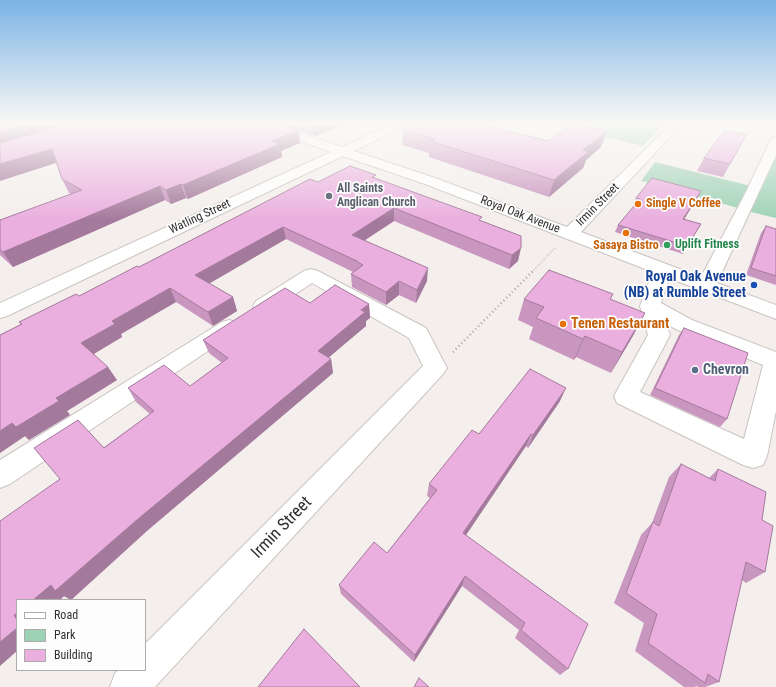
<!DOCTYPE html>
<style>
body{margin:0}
#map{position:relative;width:776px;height:687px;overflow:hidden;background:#f4efec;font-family:"Roboto Condensed",sans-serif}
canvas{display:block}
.legend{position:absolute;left:16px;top:599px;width:130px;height:72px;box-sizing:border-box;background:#fefdfd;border:1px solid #acabaa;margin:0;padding:5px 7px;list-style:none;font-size:12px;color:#312f2e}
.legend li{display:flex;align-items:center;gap:8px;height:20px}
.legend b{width:20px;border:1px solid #acabaa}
</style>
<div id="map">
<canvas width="776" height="687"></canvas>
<ul class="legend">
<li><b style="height:5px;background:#fff"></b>Road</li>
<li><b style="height:11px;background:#9ed2b5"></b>Park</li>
<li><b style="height:11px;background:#eaafdf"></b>Building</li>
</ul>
</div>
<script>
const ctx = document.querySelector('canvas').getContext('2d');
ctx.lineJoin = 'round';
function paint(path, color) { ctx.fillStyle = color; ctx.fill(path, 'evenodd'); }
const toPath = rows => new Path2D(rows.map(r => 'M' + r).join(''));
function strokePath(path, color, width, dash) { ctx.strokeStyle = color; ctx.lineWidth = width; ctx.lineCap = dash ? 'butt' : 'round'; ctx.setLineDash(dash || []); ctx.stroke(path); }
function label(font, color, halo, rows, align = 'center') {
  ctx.font = font + ' "Roboto Condensed",sans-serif'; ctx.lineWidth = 3.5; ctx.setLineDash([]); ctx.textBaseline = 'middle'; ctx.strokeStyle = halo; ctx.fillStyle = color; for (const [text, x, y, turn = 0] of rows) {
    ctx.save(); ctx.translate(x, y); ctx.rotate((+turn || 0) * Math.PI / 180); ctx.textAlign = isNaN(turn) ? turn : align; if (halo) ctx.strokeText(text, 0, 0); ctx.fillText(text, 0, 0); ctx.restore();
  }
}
const green = toPath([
 [551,124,664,124,643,146],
 [776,141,776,218,751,212,751,210,739,207,738,208,695,196,694,197,646,185,647,182,641,181,655,162,755,187]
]);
const pathFar2 = toPath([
 [662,165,732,186]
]);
const pathFar1 = toPath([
 [532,272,555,248]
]);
const path = toPath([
 [453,352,533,271]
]);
const minor = toPath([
 [258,124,273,124,342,147,393,124,406,124,405,126,354,151,435,178,567,227,671,124,682,124,581,232,701,277,746,192,770,141,772,138,776,137,776,155,717,283,776,305,776,319,669,278,661,303,692,320,776,352,776,411,767,456,763,465,753,468,743,465,617,403,614,396,648,335,640,306,653,272,425,184,343,156,7,316,0,318,0,303,331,152,259,126,258,124],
 [666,324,678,330,763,365,744,439,640,392,670,335,666,324],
 [311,269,318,271,426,328,447,368,443,374,155,687,110,687,115,673,119,670,145,670,145,644,423,366,409,338,312,283,270,311,263,313,256,311,253,306,256,301,304,271,311,269],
 [229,320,236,322,240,327,236,332,10,484,0,488,0,460,222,322,229,320]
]);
const wall = toPath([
 [0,124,344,124,315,136,299,131,300,143,281,151,282,157,188,199,186,198,171,204,165,200,13,267,0,255,0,220,71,194,69,193,62,179,56,162],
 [403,129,548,141,601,147,586,160,583,168,549,197,429,157,429,153,402,145],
 [746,135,723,177,697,171,704,158],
 [376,179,481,221,518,261,509,269,394,221,365,240,427,281,416,303,399,295,386,305,352,287,351,274,353,272,286,239,209,283,233,297,237,311,213,326,176,302,121,334,122,337,94,354,117,380,67,411,70,415,29,440,25,436,0,453,0,335,21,324,19,322,79,296,139,267,318,182],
 [701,191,684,219,701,224,683,254,615,232,618,225,635,205,633,205,636,198],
 [766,226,776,229,776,285,746,275,761,233],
 [524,299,611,299,634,334,611,373,576,357,574,360,529,339,533,327,518,320],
 [310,303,369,304,370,318,366,321,366,326,328,357,331,359,333,373,148,530,71,600,64,596,60,600,17,600,60,479,150,414,136,402,128,388,190,386,222,363,209,353,203,340],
 [684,328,727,419,720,427,650,395,679,335],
 [560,401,528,448,526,446,466,535,568,669,560,675,515,638,519,630,462,586,414,662,341,594,339,585,387,553,430,498,427,496,429,484,479,434],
 [681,464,709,478,718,469,762,520,765,572,746,583,742,580,719,682,705,687,698,687,697,686,694,687,684,687,635,651,644,623,614,603,641,535,652,523,669,477]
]);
const shadedWall = toPath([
 [32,124,82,124,0,147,0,132],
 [313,124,344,124,315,136],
 [299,130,300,143,281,151,282,157,188,199,183,185,272,141],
 [607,131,601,147,586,160,583,168,549,197,554,180,583,150],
 [52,149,59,162,0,181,0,164],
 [181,184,186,198,171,204,166,190],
 [160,186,165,200,13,267,3,252],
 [701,191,698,197,680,226,683,219],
 [394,208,394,221,353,248,352,235],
 [283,227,286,239,200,289,195,275],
 [521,248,518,261,509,269,512,255],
 [428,268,427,281,416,303,417,290],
 [399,281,399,295,386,305,386,292],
 [170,288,176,302,121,334,122,337,90,356,81,343,112,321],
 [233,297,237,311,213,326,208,312],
 [369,304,370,318,366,321,366,326,320,365,318,351,361,310],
 [645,313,634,334,611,373,622,352],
 [585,336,576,357,574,360,583,339],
 [331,359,333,373,148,530,71,600,64,596,60,600,33,600,51,585,138,519],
 [108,367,117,380,67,411,70,415,29,440,25,436,0,453,0,431,12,423],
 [566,388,560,401,528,448,533,435],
 [531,434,526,446,460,544,463,533],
 [465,576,462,586,414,662,415,655],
 [17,613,17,620,14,615],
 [17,628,17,651,0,666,0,642]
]);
const building = toPath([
 [0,124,32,124,0,132,0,124],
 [67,124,280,124,299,130,272,141,280,144,183,185,181,184,166,190,160,186,3,252,0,250,0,220,82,190,62,179,52,149,0,164,0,143,67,124],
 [415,124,481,124,548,141,573,124,607,131,583,150,588,152,554,180,430,141,435,139,403,129,415,124],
 [725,130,746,135,730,164,704,158,725,130],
 [350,166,376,175,372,177,482,217,479,220,521,236,521,248,512,255,394,208,352,235,428,268,417,290,399,281,386,292,351,274,363,265,356,261,357,261,283,227,195,275,233,297,208,312,170,288,112,321,115,324,81,343,108,367,56,398,59,401,16,427,12,423,0,431,0,335,22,324,19,322,76,294,79,296,137,266,139,267,310,179,318,182,350,166],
 [652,178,701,191,683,219,701,224,687,246,618,225,640,199,636,198,652,178],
 [766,226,776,229,776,276,751,268,766,226],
 [549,270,613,294,610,299,645,313,622,352,585,336,583,339,536,318,544,307,524,299,549,270],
 [335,285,369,304,361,310,365,312,318,351,331,359,138,519,55,591,51,585,33,600,17,600,17,613,14,615,17,620,17,628,0,642,0,521,60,479,34,448,78,420,104,448,154,411,128,388,164,365,190,386,228,358,203,340,285,288,310,303,335,285],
 [684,328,748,353,727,419,655,388,684,328],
 [530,369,566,388,533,435,531,434,463,533,588,624,568,669,521,630,525,623,465,576,415,655,339,585,374,542,387,553,437,490,429,484,472,430,479,434,530,369],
 [681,464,715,481,718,469,766,492,762,520,773,526,765,572,746,562,719,682,708,674,705,683,648,643,657,614,626,593,653,522,659,526,681,464],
 [304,629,360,687,258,687,304,629],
 [419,678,429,687,414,687,419,678]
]);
const markers = [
 [329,196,4,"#6b7280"],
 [638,204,4,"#e8710a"],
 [626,233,4,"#e8710a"],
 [667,245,4,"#2e9e5b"],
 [754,285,4,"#1a4fb4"],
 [563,324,4,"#e8710a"],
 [695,370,4,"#5c6f8a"]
];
const farWorshipnames = [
 ["All Saints",337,189],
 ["Anglican Church",337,203]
];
const farFoodnames = [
 ["Single V Coffee",646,204],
 ["Sasaya Bistro",626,246,"center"]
];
const farStreetnames = [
 ["Irmin Street",598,205,-45],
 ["Royal Oak Avenue",520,215,21],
 ["Watling Street",200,217,-25]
];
const farLeisurenames = [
 ["Uplift Fitness",675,245]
];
const transitNames = [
 ["Royal Oak Avenue",746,277],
 ["(NB) at Rumble Street",746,293]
];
const foodNames = [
 ["Tenen Restaurant",571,324]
];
const serviceNames = [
 ["Chevron",703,370]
];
const nearStreetnames = [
 ["Irmin Street",282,528,-46]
];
paint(green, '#9ed2b5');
strokePath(minor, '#c9c4c1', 2);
strokePath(pathFar2, '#aaa6a4', 1.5, [0.5, 1.5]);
strokePath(pathFar1, '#aaa6a4', 2, [0.5, 2]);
strokePath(path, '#aaa6a4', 2.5, [1, 3]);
paint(minor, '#fff');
paint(wall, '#c996c0');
paint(shadedWall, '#a47a9c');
paint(building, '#eaafdf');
strokePath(building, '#a47a9c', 1);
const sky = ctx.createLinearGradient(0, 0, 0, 220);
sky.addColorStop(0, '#7bb3e5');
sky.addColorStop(0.56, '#faf8f6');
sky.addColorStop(1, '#faf8f600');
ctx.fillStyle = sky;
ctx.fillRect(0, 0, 776, 220);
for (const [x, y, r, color] of markers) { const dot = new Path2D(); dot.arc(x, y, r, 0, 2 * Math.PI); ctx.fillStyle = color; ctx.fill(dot); strokePath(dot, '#fefdfd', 1.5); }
label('bold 12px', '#5b616d', '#fefdfd', farWorshipnames, 'left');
label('bold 12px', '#c56008', '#fefdfd', farFoodnames, 'left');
label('12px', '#312f2e', '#fefdfd', farStreetnames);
label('bold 12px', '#27864d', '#fefdfd', farLeisurenames, 'left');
label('bold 14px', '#164399', '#fefdfd', transitNames, 'right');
label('bold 14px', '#c56008', '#fefdfd', foodNames, 'left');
label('bold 14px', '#4e5e75', '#fefdfd', serviceNames, 'left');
label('17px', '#312f2e', '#fefdfd', nearStreetnames);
</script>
